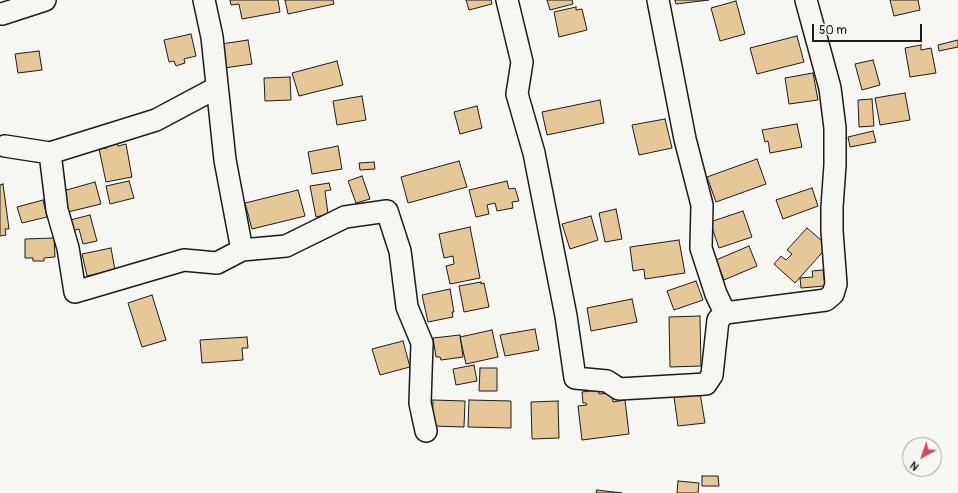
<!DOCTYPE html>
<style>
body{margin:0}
#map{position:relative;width:958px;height:493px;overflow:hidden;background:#f6f6f2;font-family:Pangolin,sans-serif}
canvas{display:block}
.north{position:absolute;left:902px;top:437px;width:40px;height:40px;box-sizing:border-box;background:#f6f6f2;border:1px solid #9f9f9c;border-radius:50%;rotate:220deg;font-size:11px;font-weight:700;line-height:16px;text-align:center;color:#1c1c1c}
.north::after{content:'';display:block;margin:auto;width:14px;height:18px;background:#d1495b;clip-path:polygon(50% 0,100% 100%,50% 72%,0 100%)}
.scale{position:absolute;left:812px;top:24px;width:110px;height:18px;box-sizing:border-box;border:2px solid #1c1c1c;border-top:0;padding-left:5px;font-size:12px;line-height:14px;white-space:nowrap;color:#1c1c1c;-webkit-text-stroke:3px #f6f6f2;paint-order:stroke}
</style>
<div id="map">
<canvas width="958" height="493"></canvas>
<div class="north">N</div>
<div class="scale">50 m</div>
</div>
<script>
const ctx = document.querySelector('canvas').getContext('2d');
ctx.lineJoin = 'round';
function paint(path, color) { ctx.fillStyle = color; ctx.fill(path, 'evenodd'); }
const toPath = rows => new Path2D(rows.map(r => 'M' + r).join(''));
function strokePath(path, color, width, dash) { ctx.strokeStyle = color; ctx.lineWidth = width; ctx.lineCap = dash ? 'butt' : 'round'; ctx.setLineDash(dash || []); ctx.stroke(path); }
const building = toPath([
 [230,0,278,0,280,12,242,19,239,4,231,5,230,0],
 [285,0,333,0,334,4,288,14,285,0],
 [466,0,491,0,492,4,469,10,466,0],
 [547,0,572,0,573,4,550,10,547,0],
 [675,0,709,0,676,4,675,0],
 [890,0,918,0,920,10,894,16,890,0],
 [736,1,745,34,720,41,711,8,736,1],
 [576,7,576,10,582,9,587,30,559,37,554,12,576,7],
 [191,34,196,56,184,59,185,63,176,66,174,61,169,62,164,40,191,34],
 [797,36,804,62,757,74,750,48,797,36],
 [248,40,252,64,224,68,221,44,248,40],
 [958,40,958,47,939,51,938,45,958,40],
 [921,45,921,50,931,48,936,73,910,77,905,48,921,45],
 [39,51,42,70,18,73,15,54,39,51],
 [873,60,880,85,862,90,855,64,873,60],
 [337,61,343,85,299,96,292,73,337,61],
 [813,73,818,100,789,104,785,78,813,73],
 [290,77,291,100,265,101,264,78,290,77],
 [905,93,910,120,880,125,875,98,905,93],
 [362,96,366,120,337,125,333,101,362,96],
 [872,99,874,126,859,127,858,100,872,99],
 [600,100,604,123,547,135,542,112,600,100],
 [477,106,482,128,460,134,454,112,477,106],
 [665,119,672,148,639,155,632,125,665,119],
 [797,124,802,147,770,153,768,141,765,142,762,130,797,124],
 [873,131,876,142,850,147,848,137,873,131],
 [117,143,118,146,126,144,132,177,106,182,99,149,107,148,106,145,117,143],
 [338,146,342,169,312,174,308,152,338,146],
 [757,159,766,184,716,202,707,177,757,159],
 [459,161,467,187,408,203,401,177,459,161],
 [374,162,375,169,360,170,359,163,374,162],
 [362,176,370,199,356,203,348,181,362,176],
 [129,181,134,198,110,204,106,186,129,181],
 [507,181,509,189,515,188,519,201,512,202,513,208,497,211,495,203,487,205,489,214,476,217,469,190,507,181],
 [95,182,101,204,68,212,63,191,95,182],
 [329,183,331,190,325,191,328,214,316,217,310,186,329,183],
 [3,184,9,229,5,229,6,235,0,236,0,185,3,184],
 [812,188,818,206,783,219,776,200,812,188],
 [298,190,305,216,252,229,245,203,298,190],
 [43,200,47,217,22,223,17,207,43,200],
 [616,209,622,239,605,242,599,213,616,209],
 [743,211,752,237,719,248,710,222,743,211],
 [90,215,97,241,83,244,79,229,72,231,70,220,90,215],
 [591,216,598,240,570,249,562,224,591,216],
 [470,227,480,278,450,284,446,266,454,264,453,256,444,258,439,234,470,227],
 [807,228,828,246,795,283,774,264,781,256,786,260,792,254,787,250,807,228],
 [54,238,55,257,44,258,44,261,33,261,33,258,25,258,25,239,54,238],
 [679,240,685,273,645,279,644,269,633,271,630,247,679,240],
 [749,246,757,266,724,280,716,260,749,246],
 [111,248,115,270,87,276,82,254,111,248],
 [823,270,825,286,801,288,800,278,813,277,812,271,823,270],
 [696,281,703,300,674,310,667,291,696,281],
 [481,282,481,284,484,283,489,307,464,312,459,286,481,282],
 [450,289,454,312,452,312,453,317,428,322,422,295,450,289],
 [152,295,166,340,142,347,128,303,152,295],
 [632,299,637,322,591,331,587,308,632,299],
 [700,316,701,366,670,367,669,317,700,316],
 [535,329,539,350,505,356,500,335,535,329],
 [492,330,498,357,466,364,460,337,492,330],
 [460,335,463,357,441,360,440,357,436,357,433,338,460,335],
 [247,337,248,348,242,348,243,360,202,363,200,340,247,337],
 [403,341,410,367,380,375,372,349,403,341],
 [474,365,477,381,456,385,453,369,474,365],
 [480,368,497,368,497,391,479,391,480,368],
 [599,390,599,394,612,393,613,402,625,400,629,434,582,440,578,406,587,405,586,403,583,403,582,392,599,390],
 [700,393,705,423,678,426,674,397,700,393],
 [433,400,465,401,464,427,432,426,433,400],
 [469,400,511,401,511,428,468,427,469,400],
 [558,401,559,438,532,439,531,402,558,401],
 [702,476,718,476,719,486,702,486,702,476],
 [678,481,699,483,698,493,677,493,678,481],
 [597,490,622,493,596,493,597,490]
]);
const minor = toPath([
 [204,0,212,37,225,160,242,250,286,246,345,217,387,211,400,251,407,307,422,343,420,403,426,431],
 [507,0,522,62,517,94,534,153,566,316,575,378,607,381,619,389,706,384,712,375,718,320,725,313,826,300,833,294,836,284,832,231,832,207,835,165,835,128,830,88,806,0],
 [658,0,685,139,702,205,701,248,716,294,725,313],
 [2,14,45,0],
 [5,146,50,153,156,120,216,88],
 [50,153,57,210,68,248,75,292,184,260,217,263,242,250]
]);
paint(building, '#e5c798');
strokePath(building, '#1c1c1c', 1);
strokePath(minor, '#1c1c1c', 24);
strokePath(minor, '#f6f6f2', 21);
</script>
